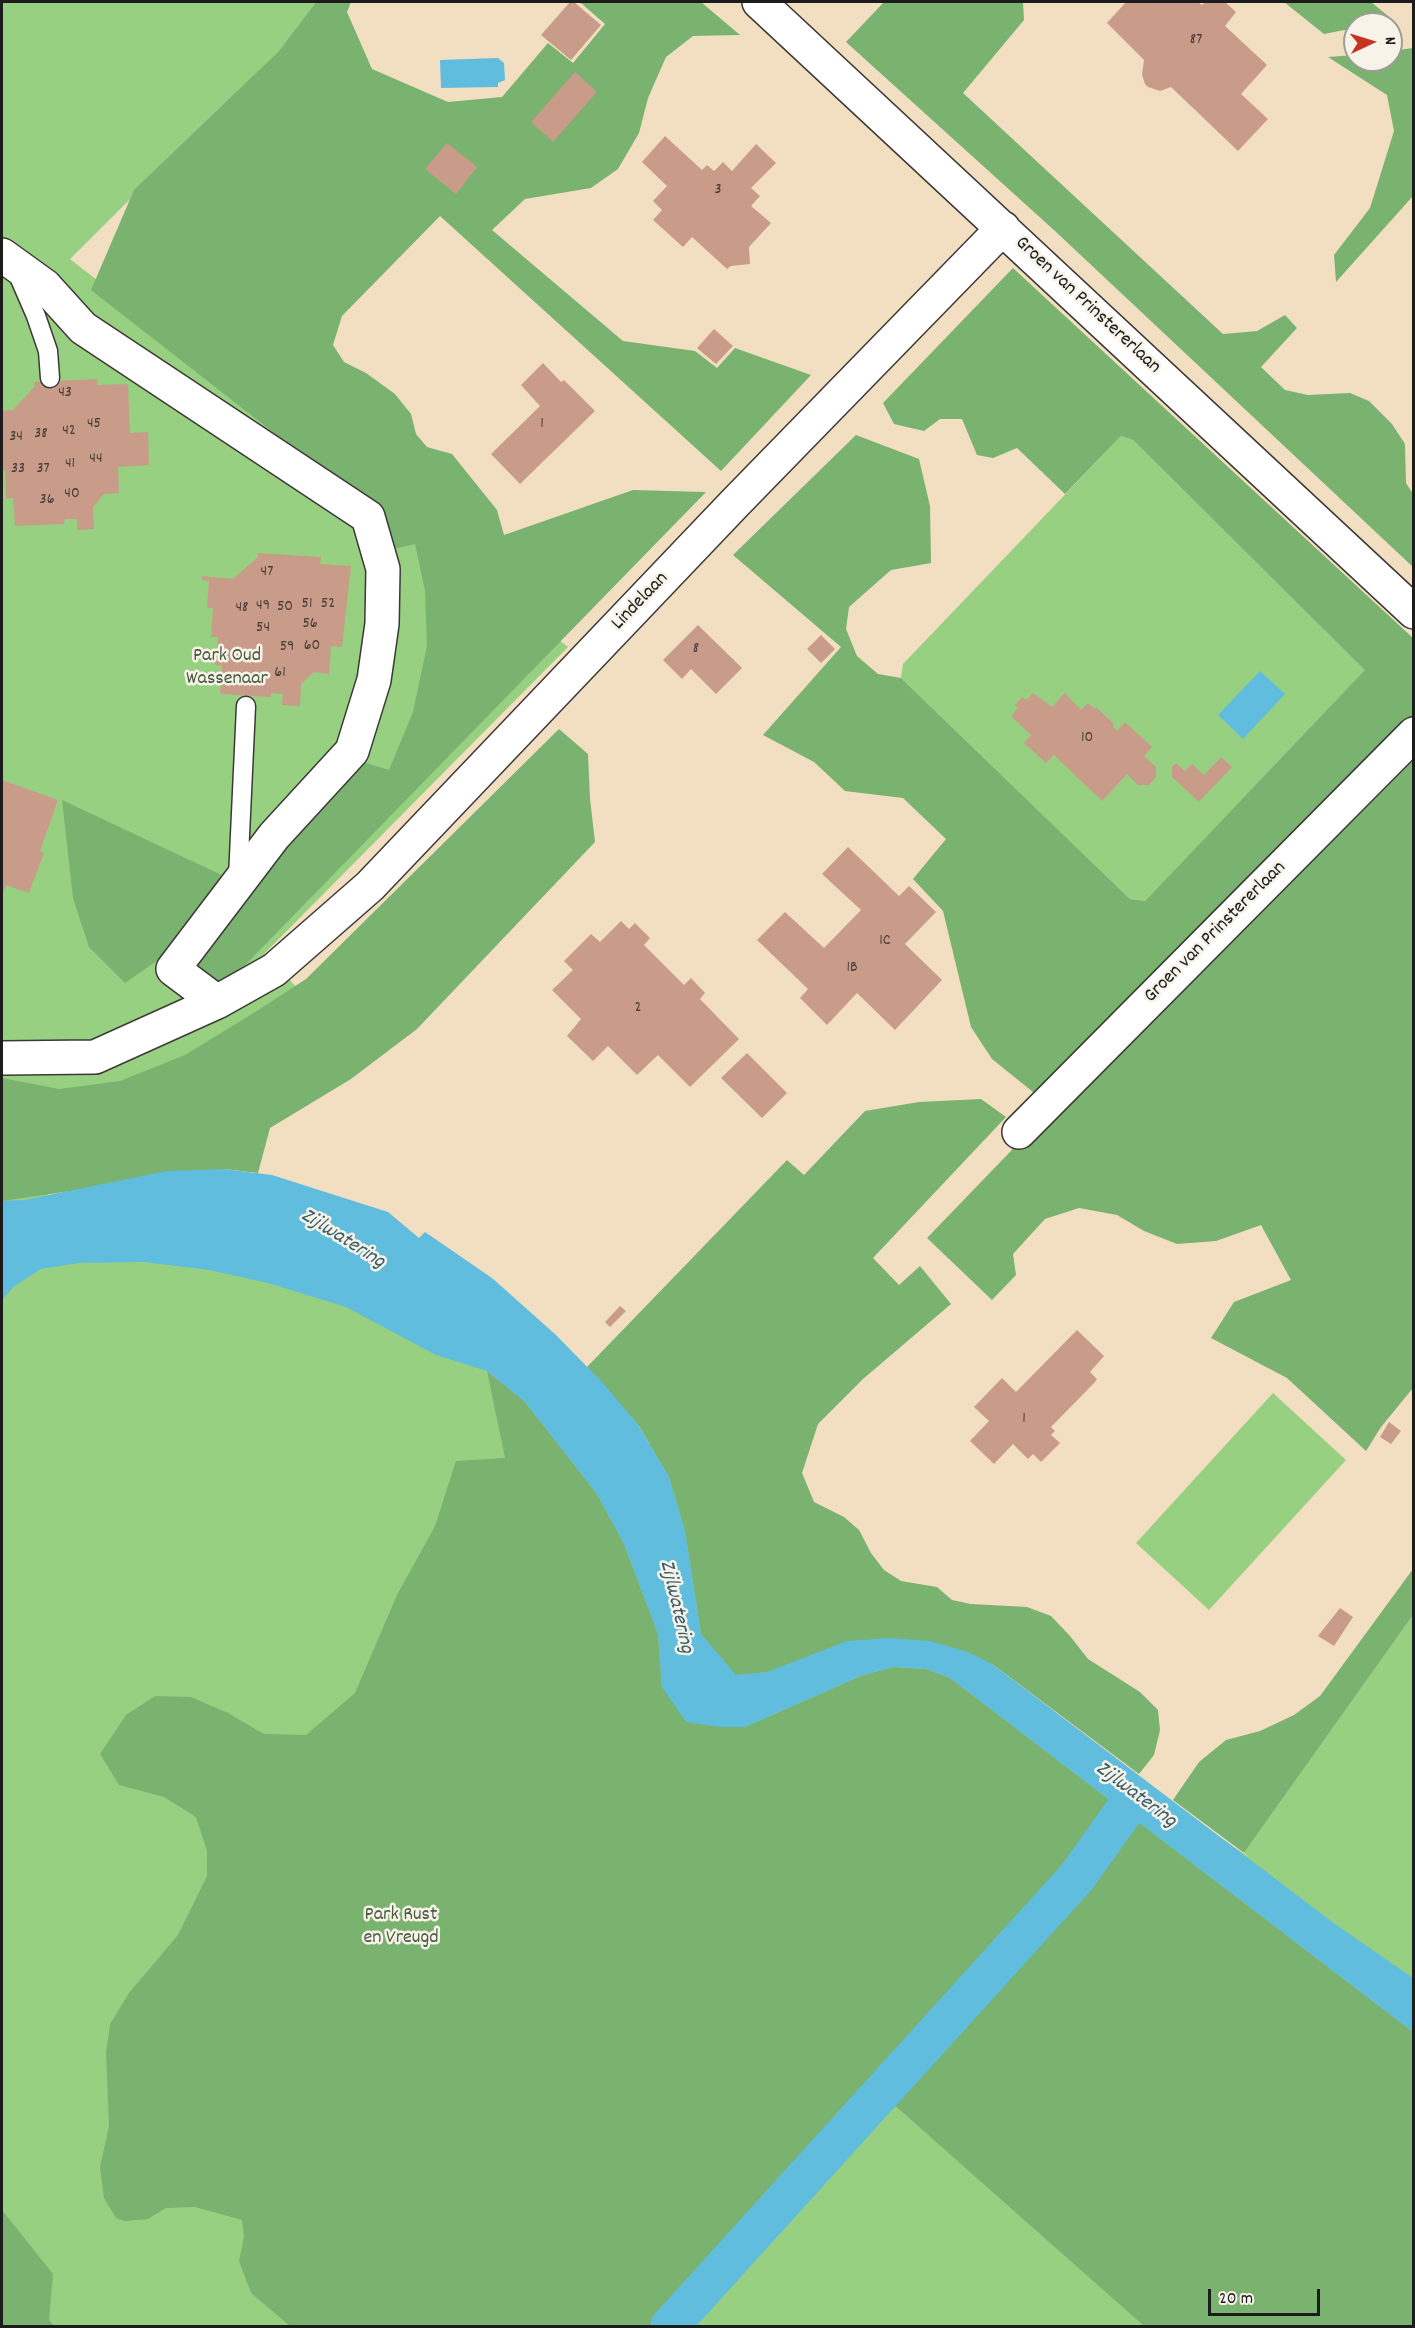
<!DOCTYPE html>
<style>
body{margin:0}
#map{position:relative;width:1415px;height:2328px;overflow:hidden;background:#f2dfc2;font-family:Dekko,sans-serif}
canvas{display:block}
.frame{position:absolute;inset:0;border:3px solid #1c1c1c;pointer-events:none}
.north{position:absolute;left:1343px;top:12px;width:60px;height:60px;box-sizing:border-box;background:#f7f3e8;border:2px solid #9f9d96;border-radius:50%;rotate:86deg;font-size:16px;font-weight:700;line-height:24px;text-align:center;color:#1c1c1c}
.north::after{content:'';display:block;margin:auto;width:21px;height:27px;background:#c8321e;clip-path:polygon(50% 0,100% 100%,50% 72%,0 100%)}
.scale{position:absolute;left:1208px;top:2289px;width:112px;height:27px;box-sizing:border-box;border:3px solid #1c1c1c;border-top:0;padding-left:8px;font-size:18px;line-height:21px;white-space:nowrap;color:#1c1c1c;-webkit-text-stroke:4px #f7f3e8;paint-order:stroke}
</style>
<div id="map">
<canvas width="1415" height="2328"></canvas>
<div class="frame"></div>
<div class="north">N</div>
<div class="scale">20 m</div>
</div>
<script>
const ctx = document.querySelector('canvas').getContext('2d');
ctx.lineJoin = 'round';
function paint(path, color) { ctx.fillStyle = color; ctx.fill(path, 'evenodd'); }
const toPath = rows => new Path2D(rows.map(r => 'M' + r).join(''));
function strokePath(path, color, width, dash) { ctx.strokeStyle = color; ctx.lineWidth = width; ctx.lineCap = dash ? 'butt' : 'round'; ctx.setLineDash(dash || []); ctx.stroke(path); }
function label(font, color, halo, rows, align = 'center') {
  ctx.font = font + ' Dekko,sans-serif'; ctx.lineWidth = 5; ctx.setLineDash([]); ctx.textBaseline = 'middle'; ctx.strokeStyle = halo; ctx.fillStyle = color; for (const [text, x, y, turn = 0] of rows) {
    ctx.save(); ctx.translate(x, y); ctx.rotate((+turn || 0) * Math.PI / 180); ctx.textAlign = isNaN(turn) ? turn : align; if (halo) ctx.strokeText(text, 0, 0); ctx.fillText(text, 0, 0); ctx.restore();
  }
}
const green = toPath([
 [2,2,316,2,278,52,70,259,568,647,264,954,334,1025,2,1222],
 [1121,436,1133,440,1366,670,1145,901,1130,899,901,678,903,664],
 [70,1206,518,1354,1250,1858,1244,1853,1413,1615,1413,2326,2,2326,2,1236],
 [1273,1393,1346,1460,1209,1610,1136,1543]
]);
const forest = toPath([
 [316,2,351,2,347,12,372,69,448,102,502,97,548,43,573,63,605,24,581,3,589,2,701,2,740,35,693,36,666,57,648,98,639,133,618,169,591,188,525,199,492,230,623,341,695,351,717,368,735,348,811,375,721,471,440,216,342,316,333,345,344,362,366,373,395,394,411,414,416,434,427,447,452,454,497,510,504,535,633,490,706,492,217,994,191,964,359,761,389,770,413,712,427,646,425,591,415,544,390,550,315,465,91,290,134,190,278,52],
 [884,2,1023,2,1024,20,963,93,1223,334,1257,331,1285,315,1297,328,1261,367,1285,390,1308,395,1350,393,1369,401,1392,424,1405,444,1406,483,1413,494,1413,567,1055,231,846,42],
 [1284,2,1371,2,1393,20,1372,24,1355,24,1355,28,1324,34],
 [1413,48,1413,196,1336,282,1334,255,1370,208,1394,131,1387,95,1328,57,1355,55,1355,60,1391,60,1391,51],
 [1013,268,1413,638,1413,722,1038,1096,992,1059,971,1027,943,911,913,879,946,839,903,798,845,791,814,762,763,735,841,647,733,555,856,435,919,459,930,506,931,563,891,570,849,607,846,629,857,656,878,674,901,678,1130,899,1145,901,1365,670,1133,440,1121,436,1065,494,1017,448,993,458,977,455,962,419,940,419,924,431,894,424,883,403],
 [559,729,588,754,590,799,595,842,417,1029,351,1079,270,1128,258,1173,224,1169,2,1201,2,1078,59,1089,120,1081,185,1055,252,1014,306,979],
 [1413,756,1413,1388,1381,1427,1366,1451,1287,1378,1211,1338,1234,1302,1291,1280,1261,1225,1216,1241,1177,1244,1144,1231,1117,1215,1079,1208,1045,1219,1013,1254,1016,1275,992,1300,927,1238,1034,1127],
 [62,800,228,878,171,951,125,983,89,947,73,898],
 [981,1099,1006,1117,873,1258,899,1285,920,1266,951,1304,863,1379,818,1424,802,1473,814,1502,844,1517,859,1530,871,1553,884,1570,901,1581,937,1587,952,1600,971,1604,1027,1607,1051,1616,1070,1636,1088,1659,1140,1692,1158,1710,1160,1730,1154,1755,1139,1774,992,1664,786,1666,767,1672,736,1676,701,1634,685,1531,669,1477,639,1426,587,1367,787,1160,804,1175,865,1111,919,1102],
 [487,1371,525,1402,597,1494,624,1544,658,1634,662,1687,745,1727,863,1675,894,1667,926,1669,950,1678,1413,2032,1413,2326,1144,2326,883,2095,676,2326,290,2326,251,2293,239,2261,244,2237,242,2220,195,2207,166,2208,148,2219,125,2221,116,2218,104,2198,100,2167,109,2126,106,2053,110,2024,129,1993,178,1935,207,1876,207,1851,196,1817,164,1797,119,1785,100,1754,126,1715,155,1696,191,1697,228,1713,264,1734,306,1735,355,1693,397,1595,435,1526,456,1461,505,1458],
 [1413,1569,1413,1615,1244,1853,1173,1800,1199,1762,1226,1740,1260,1731,1294,1715,1320,1696],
 [2,2210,53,2274,49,2320,54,2326,2,2326]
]);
const water = toPath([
 [498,58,504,63,505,80,498,83,498,87,441,88,440,60],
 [1260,671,1285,694,1243,739,1218,715],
 [224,1169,272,1175,388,1212,419,1238,425,1232,492,1278,556,1335,602,1382,639,1426,669,1477,685,1531,701,1634,736,1675,767,1672,847,1641,890,1638,930,1641,968,1652,992,1664,1335,1924,1413,1978,1413,2032,950,1678,926,1669,894,1667,863,1675,745,1727,720,1727,686,1722,662,1687,658,1634,624,1544,597,1494,525,1402,487,1371,436,1355,346,1307,268,1283,209,1270,144,1262,79,1263,41,1269,13,1287,2,1301,2,1201,24,1200,167,1171]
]);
const canal = toPath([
 [670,2326,1077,1877,1134,1797]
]);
const building = toPath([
 [570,2,574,2,601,25,571,60,541,35],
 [1126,2,1198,2,1202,5,1205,2,1225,2,1236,12,1225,26,1267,65,1241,94,1268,119,1238,151,1171,87,1160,91,1148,87,1145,84,1142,75,1144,60,1107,23],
 [575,72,597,92,553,142,531,122],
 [665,136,702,170,707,165,714,171,723,162,732,171,756,144,776,163,751,188,760,196,751,206,771,223,749,247,750,264,731,266,727,269,692,237,683,247,653,220,662,210,653,201,667,186,642,162],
 [447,143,477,167,456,194,425,169],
 [714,329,733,346,716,364,697,348],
 [543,363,561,382,564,380,595,411,520,484,491,454,540,406,521,385],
 [98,379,97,385,128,384,130,433,148,432,149,465,118,467,119,493,104,494,93,507,94,529,77,530,77,519,65,519,64,524,15,526,13,498,6,499,5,470,2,471,2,411,13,410,35,386,34,382],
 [258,553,321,557,320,564,351,566,342,647,331,646,329,674,314,672,301,684,300,706,282,705,283,694,271,693,271,697,220,694,222,666,215,665,218,637,211,637,213,608,207,608,209,581,202,580,202,576,233,579,258,557],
 [698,625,742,668,716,694,691,669,682,679,663,660],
 [821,635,835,649,821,663,807,649],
 [1033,693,1052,707,1065,693,1081,710,1088,703,1095,709,1096,707,1114,724,1113,726,1117,731,1125,722,1152,747,1144,756,1156,767,1156,777,1149,785,1138,785,1127,774,1102,801,1054,755,1046,763,1024,743,1031,735,1011,716,1018,708,1015,705,1022,697,1026,700],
 [1221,757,1232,767,1199,802,1172,777,1172,767,1176,763,1185,771,1192,764,1204,775],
 [2,780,58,800,40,851,44,853,29,893,6,885,2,897],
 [848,847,899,896,909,886,936,912,905,944,942,980,895,1030,857,993,827,1025,800,998,808,989,757,940,785,912,824,948,861,910,822,874],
 [621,921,629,929,635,923,650,938,644,945,684,985,691,978,705,993,700,999,739,1039,690,1087,658,1055,637,1075,608,1046,593,1061,567,1036,581,1019,552,990,573,970,564,961,591,934,600,942],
 [747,1053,787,1093,762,1118,721,1078],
 [620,1306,626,1311,610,1327,605,1322],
 [1077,1330,1104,1356,1090,1372,1097,1379,1095,1382,1051,1427,1055,1431,1051,1435,1060,1443,1041,1462,1033,1454,1028,1459,1013,1444,994,1464,970,1441,989,1421,974,1407,1002,1378,1016,1392],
 [1389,1422,1401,1431,1391,1444,1380,1437],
 [1340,1608,1353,1617,1334,1646,1318,1636]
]);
const service = toPath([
 [16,270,36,316,48,351,50,378],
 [238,878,246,706]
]);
const minor = toPath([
 [759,2,1414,612],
 [2,255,45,286,83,328,368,517,383,569,382,624,374,680,352,751,274,836,173,969,217,1002],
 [2,1058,95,1057,217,1002,274,970,370,886,735,503,1003,228],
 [1019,1132,1414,734]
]);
const numberNames = [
 ["87",1196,41],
 ["3",718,191],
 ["43",65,394],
 ["45",94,425],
 ["1",542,425],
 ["42",69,432],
 ["38",41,435],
 ["34",16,438],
 ["44",96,460],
 ["41",70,465],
 ["33",18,470],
 ["37",43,470],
 ["40",72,495],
 ["36",47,501],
 ["47",267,573],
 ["51",307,605],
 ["52",328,605],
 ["49",263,607],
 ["50",285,608],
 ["48",242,609],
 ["56",310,625],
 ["54",263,629],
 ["60",312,647],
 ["59",287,648],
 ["8",696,650],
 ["61",280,674],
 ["10",1087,739],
 ["1C",885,942],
 ["1B",852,969],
 ["2",638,1009],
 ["1",1024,1420]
];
const streetNames = [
 ["Groen van Prinstererlaan",1087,306,43],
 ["Lindelaan",641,602,-46],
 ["Groen van Prinstererlaan",1216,933,-45]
];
const parkNames = [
 ["Park Oud",227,657],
 ["Wassenaar",227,680],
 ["Park Rust",401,1916],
 ["en Vreugd",401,1939]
];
const waterNames = [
 ["Zijlwatering",342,1240,32],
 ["Zijlwatering",675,1607,77],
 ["Zijlwatering",1135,1796,37]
];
paint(green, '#98d082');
paint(forest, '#7ab270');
paint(water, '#60bdde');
strokePath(canal, '#60bdde', 39);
paint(building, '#c99c89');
strokePath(service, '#3c3935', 21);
strokePath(minor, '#3c3935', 36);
strokePath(service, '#fff', 18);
strokePath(minor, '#fff', 33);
label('16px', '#473c37', null, numberNames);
label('20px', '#1c1c1c', '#f7f3e8', streetNames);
label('20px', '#475b40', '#f7f3e8', parkNames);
label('italic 21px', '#375c6a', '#f7f3e8', waterNames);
</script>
